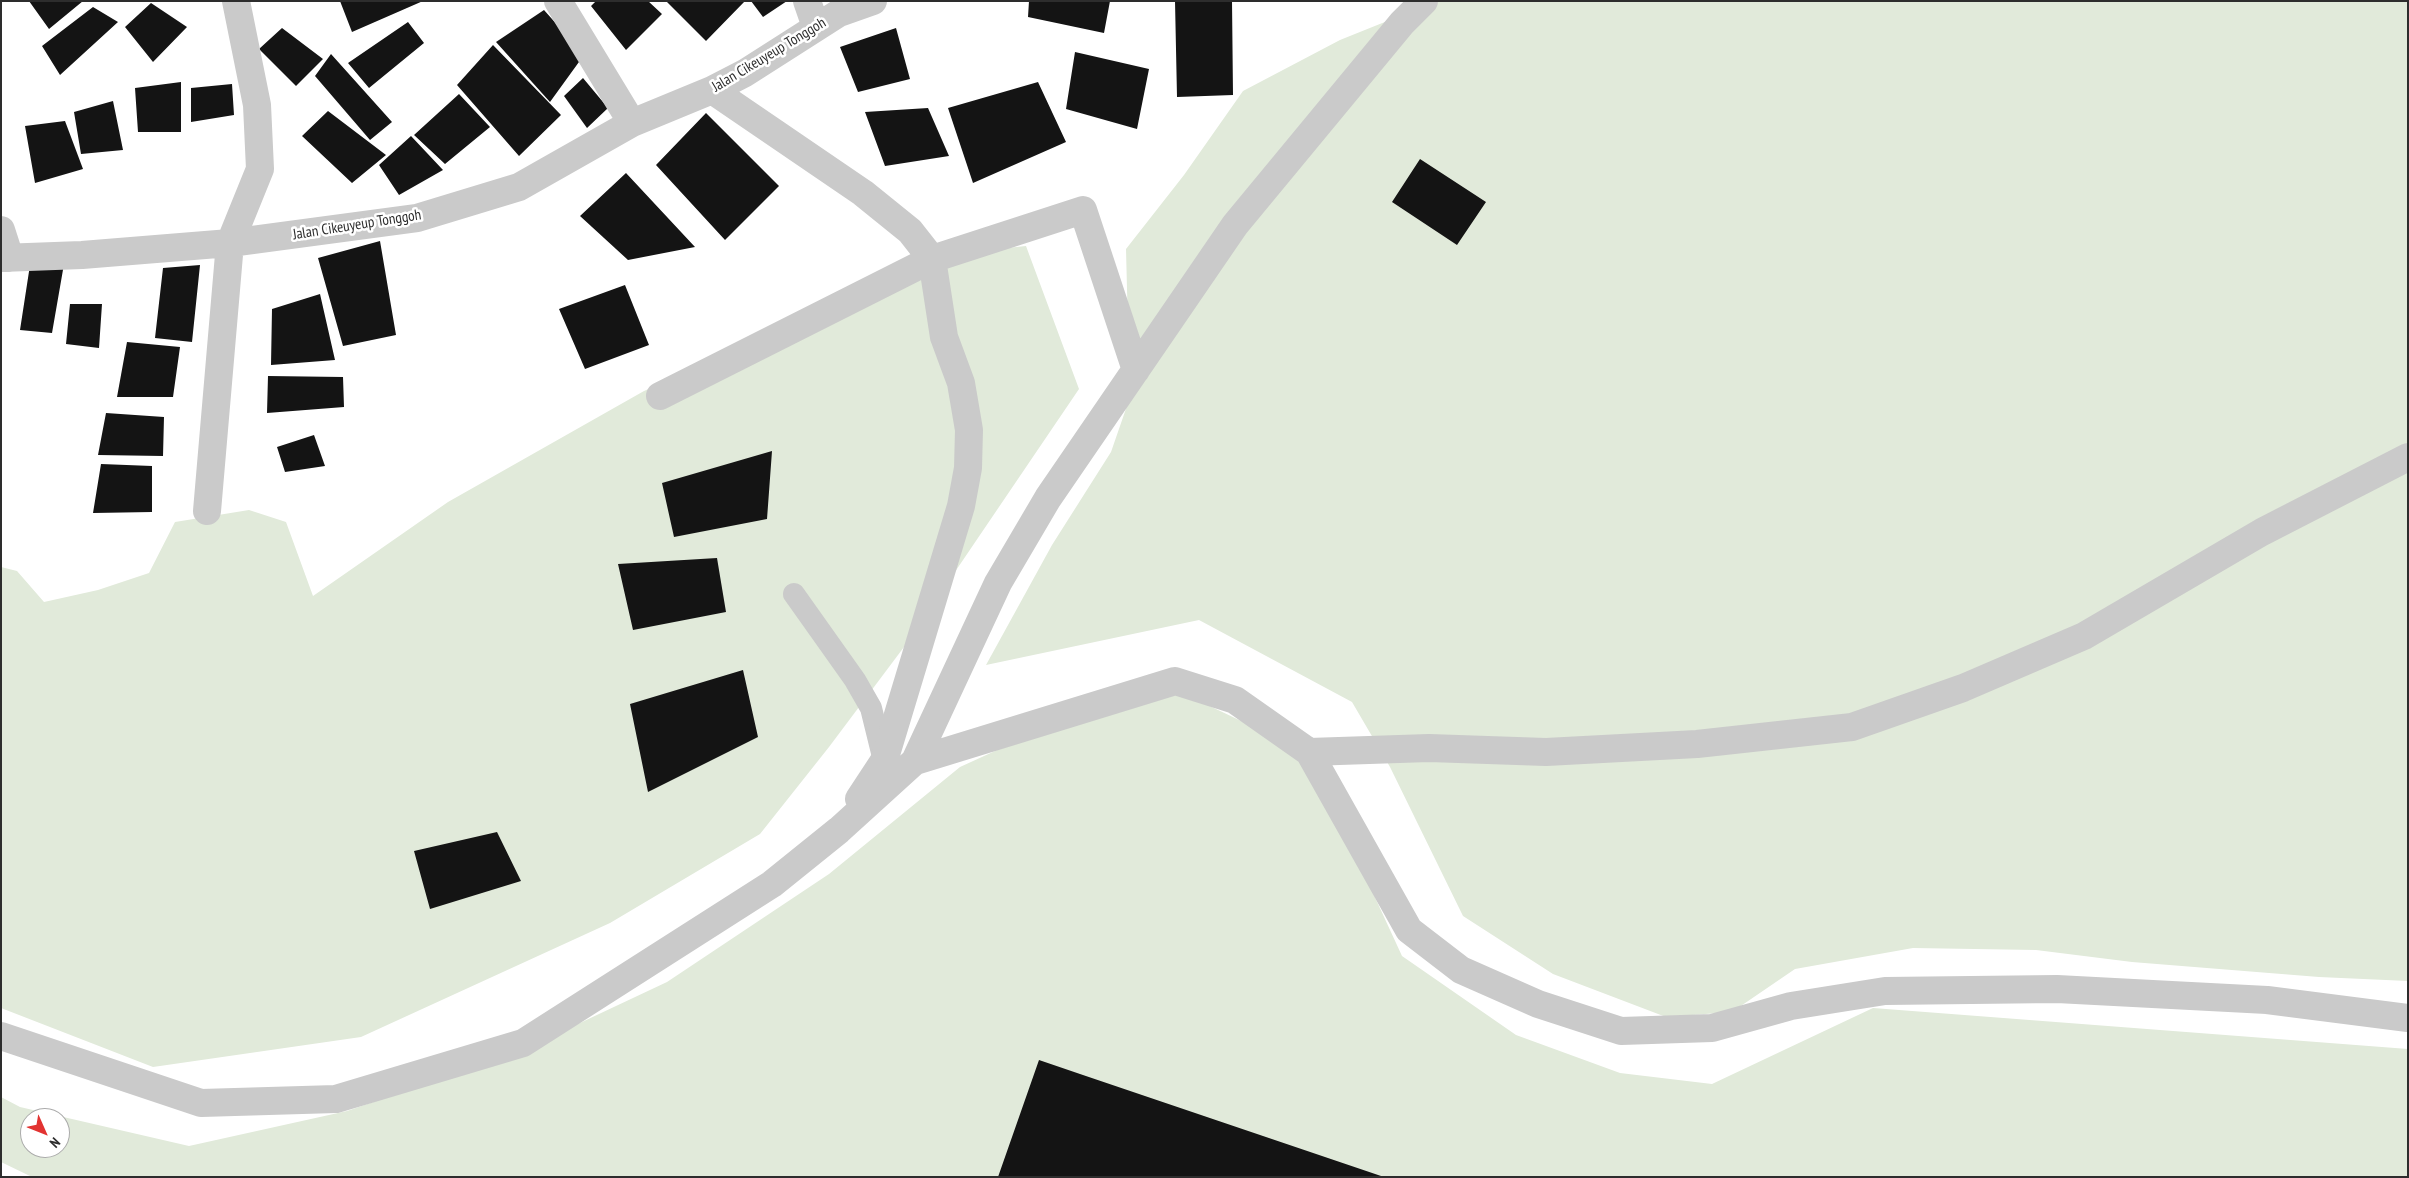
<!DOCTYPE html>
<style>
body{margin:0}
#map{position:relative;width:2409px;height:1178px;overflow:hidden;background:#fff;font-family:"PT Sans Narrow",sans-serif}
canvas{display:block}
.frame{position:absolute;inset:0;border:2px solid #2d2d2d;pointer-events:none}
.north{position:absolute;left:20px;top:1108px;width:50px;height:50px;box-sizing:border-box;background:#fff;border:1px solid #ababab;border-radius:50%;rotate:134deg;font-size:14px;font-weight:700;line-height:20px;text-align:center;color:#2d2d2d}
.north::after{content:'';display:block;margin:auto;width:18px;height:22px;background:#e23331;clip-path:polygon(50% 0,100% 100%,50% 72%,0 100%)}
</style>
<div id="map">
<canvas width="2409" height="1178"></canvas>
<div class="frame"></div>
<div class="north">N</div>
</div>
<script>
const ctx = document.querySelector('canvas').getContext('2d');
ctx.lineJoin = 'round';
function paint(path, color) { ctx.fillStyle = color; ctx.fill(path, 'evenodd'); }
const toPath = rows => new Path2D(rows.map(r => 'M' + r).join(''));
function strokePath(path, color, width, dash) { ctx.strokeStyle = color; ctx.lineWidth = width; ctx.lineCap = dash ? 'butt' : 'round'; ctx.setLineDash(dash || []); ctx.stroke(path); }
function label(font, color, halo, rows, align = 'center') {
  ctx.font = font + ' "PT Sans Narrow",sans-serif'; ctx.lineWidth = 5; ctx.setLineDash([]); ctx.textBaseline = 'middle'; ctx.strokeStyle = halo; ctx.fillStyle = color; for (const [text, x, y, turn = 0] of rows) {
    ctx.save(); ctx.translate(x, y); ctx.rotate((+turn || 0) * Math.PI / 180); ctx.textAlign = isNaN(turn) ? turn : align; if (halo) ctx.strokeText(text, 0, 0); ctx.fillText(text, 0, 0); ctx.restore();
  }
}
const green = toPath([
 [1437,1,2408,1,2408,981,2319,977,2132,962,2036,950,1913,948,1795,969,1732,1012,1666,1017,1553,974,1463,916,1390,767,1352,702,1199,620,986,665,1052,545,1111,452,1138,374,1128,329,1126,249,1184,175,1243,91,1340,40],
 [1026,246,1079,389,904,647,829,747,760,834,610,923,361,1037,153,1067,1,1008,1,567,17,571,44,602,98,590,149,573,175,522,249,510,286,522,313,596,448,502,644,391,949,254],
 [1176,690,1298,748,1338,817,1402,956,1516,1035,1620,1073,1712,1084,1873,1008,2408,1049,2408,1177,32,1177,1,1162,1,1097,20,1107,189,1146,347,1111,514,1054,667,982,829,874,960,767,1030,735],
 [30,1118,60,1118,60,1148,30,1148]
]);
const building = toPath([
 [29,1,83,1,49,29],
 [340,1,423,1,352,32],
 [596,1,648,1,662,14,626,50,591,6],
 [666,1,745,1,706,41],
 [751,1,787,1,763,17],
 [1029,1,1110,1,1104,33,1028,17],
 [1175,1,1232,1,1233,95,1177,97],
 [151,3,187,27,153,62,125,27],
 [93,7,118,22,60,75,42,46],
 [544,10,584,55,550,102,496,42],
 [408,22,424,43,369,88,348,63],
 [282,28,323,59,296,86,259,49],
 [896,28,910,79,858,92,840,47],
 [493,45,561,115,519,156,457,85],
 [1075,52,1149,69,1137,129,1066,109],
 [331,54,392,122,370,140,315,76],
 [583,78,608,108,587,128,564,96],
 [181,82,181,132,138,132,135,88],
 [1038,82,1066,142,973,183,948,108],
 [232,84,234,115,191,122,191,88],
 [459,94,490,127,445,164,414,135],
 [113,101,123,150,81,154,74,112],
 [928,108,949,156,885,166,865,112],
 [328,111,386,155,352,183,302,136],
 [706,113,779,186,725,240,656,165],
 [65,121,83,169,35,183,25,126],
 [411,136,443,170,399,195,379,165],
 [1420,159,1486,202,1457,245,1392,202],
 [626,173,695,247,628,260,580,216],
 [380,241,396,335,343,346,318,258],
 [64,264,52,333,20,330,30,265],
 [200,265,192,342,155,338,163,268],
 [625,285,649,345,585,369,559,309],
 [320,294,335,360,271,365,272,309],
 [70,304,102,304,99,348,66,344],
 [127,342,180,347,173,397,117,397],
 [268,376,343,377,344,407,267,413],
 [106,413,164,417,163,456,98,455],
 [314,435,325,466,285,472,277,447],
 [772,451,767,519,674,537,662,483],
 [101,464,152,466,152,512,93,513],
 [717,558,726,612,633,630,618,564],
 [743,670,758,737,648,792,630,704],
 [497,832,521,881,430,909,414,851],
 [1039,1060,1080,1074,1384,1177,998,1177]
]);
const lane = toPath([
 [794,594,855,680,871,708,884,761]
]);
const street = toPath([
 [558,1,632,123],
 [807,1,816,27],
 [712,90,863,193,910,231,932,259,944,337,961,383,969,430,968,468,961,506,884,761,859,799],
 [1,230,10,258],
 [1,258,82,255,230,243,417,218,519,187,632,123,712,90,745,73,839,13,873,1],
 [660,396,932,259,1083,210,1136,370],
 [207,511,230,243,260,169,257,105,236,1],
 [1309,752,1429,748,1546,752,1697,744,1852,727,1963,688,2084,636,2262,532,2408,457],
 [915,761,998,583,1048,498,1235,225,1402,23,1424,1],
 [1,1036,201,1103,336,1099,523,1043,772,884,839,830,915,761,1175,681,1235,700,1309,752,1409,930,1461,970,1538,1004,1621,1031,1712,1028,1791,1006,1885,991,2057,989,2267,1000,2408,1018]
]);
const streetNames = [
 ["Jalan Cikeuyeup Tonggoh",769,55,-31],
 ["Jalan Cikeuyeup Tonggoh",357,225,-9]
];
paint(green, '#e1eada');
paint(building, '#141414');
strokePath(lane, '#cacaca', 22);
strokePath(street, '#cacaca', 28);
label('15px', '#2d2d2d', '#fff', streetNames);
</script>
